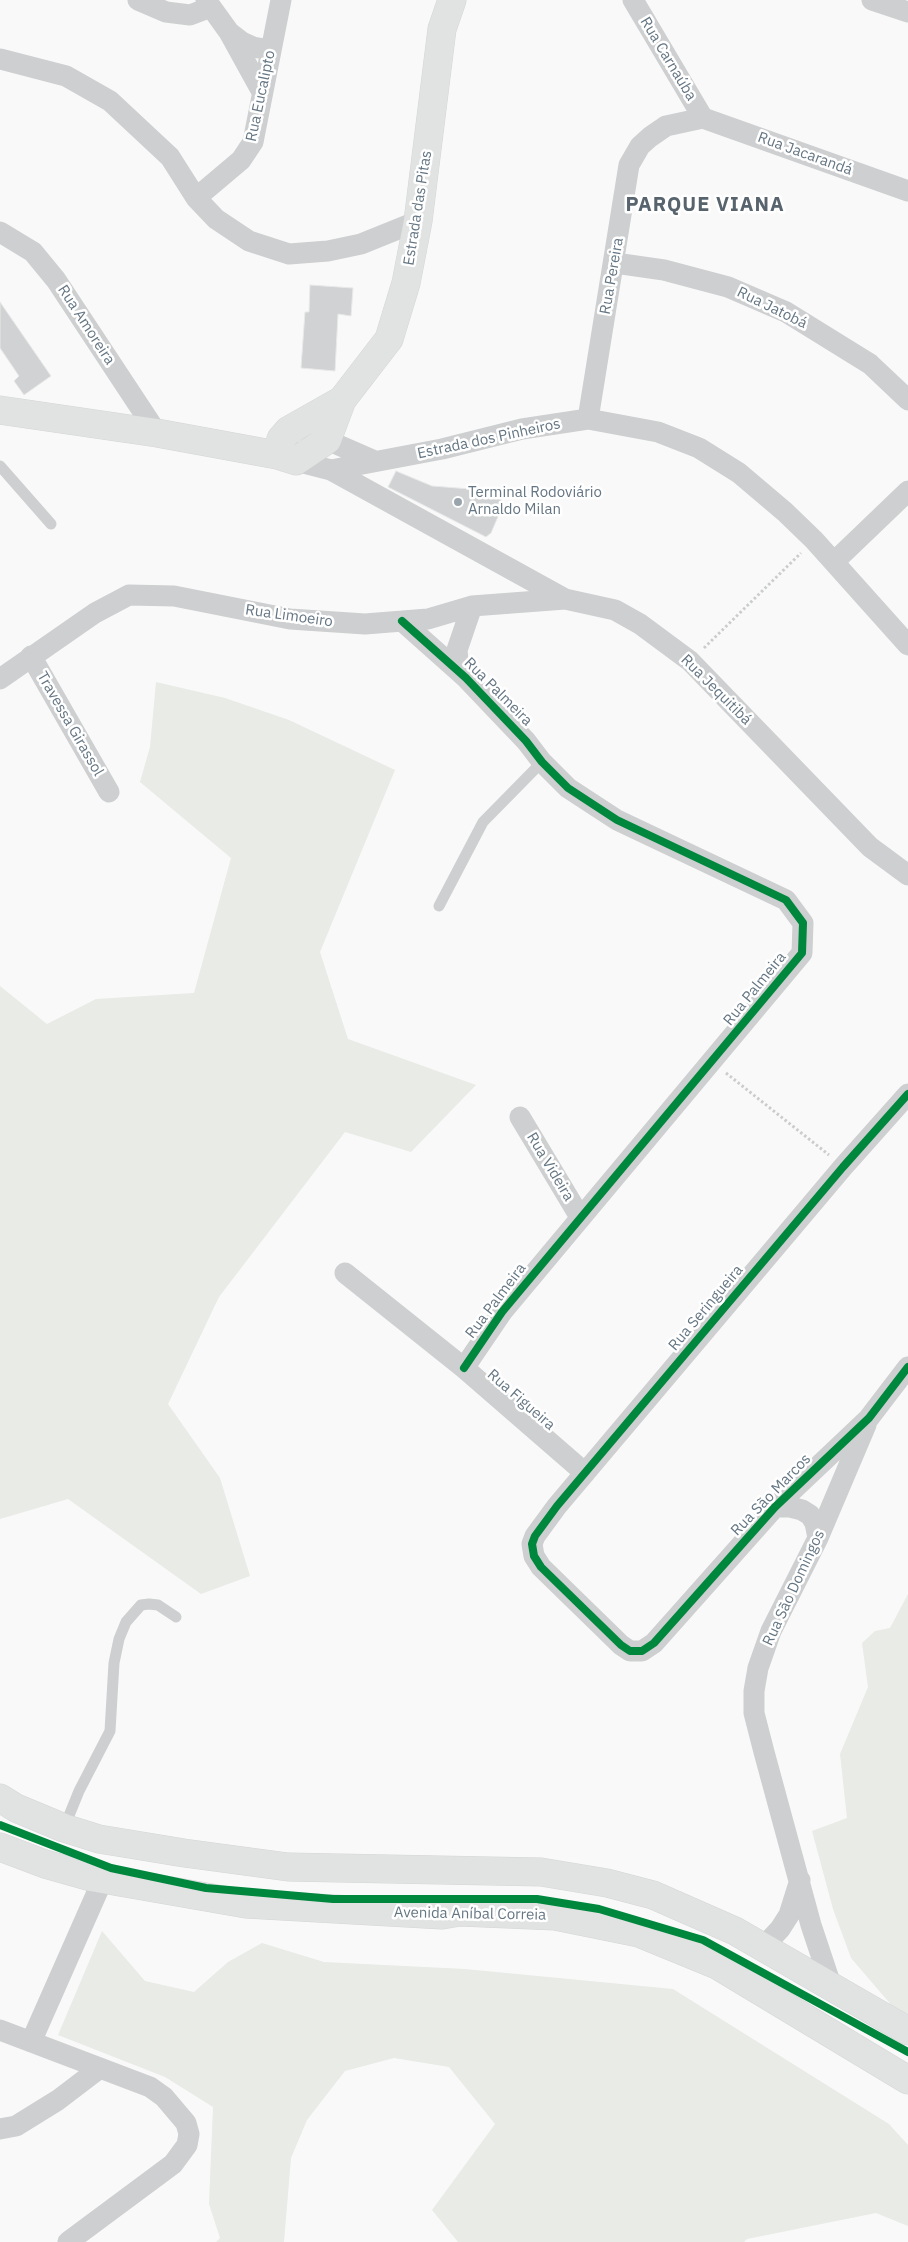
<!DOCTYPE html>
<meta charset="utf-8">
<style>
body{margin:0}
canvas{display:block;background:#f9f9f9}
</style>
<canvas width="908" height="2242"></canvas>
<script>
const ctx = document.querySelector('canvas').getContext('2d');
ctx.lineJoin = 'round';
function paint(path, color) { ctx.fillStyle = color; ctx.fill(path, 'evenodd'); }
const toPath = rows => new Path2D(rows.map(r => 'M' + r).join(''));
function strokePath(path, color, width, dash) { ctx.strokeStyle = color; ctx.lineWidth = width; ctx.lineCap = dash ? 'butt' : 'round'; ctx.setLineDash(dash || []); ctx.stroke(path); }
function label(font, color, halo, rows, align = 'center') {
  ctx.font = font + ' "IBM Plex Sans",sans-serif'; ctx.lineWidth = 5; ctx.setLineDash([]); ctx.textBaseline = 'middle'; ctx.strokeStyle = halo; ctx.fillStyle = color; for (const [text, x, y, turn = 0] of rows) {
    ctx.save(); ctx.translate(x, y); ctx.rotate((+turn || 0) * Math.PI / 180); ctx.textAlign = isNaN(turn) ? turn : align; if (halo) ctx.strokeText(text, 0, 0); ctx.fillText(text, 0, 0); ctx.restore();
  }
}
const green = toPath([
 [156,682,225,698,289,720,395,770,320,952,348,1039,476,1085,411,1152,345,1132,219,1297,168,1404,220,1478,250,1576,201,1594,68,1499,0,1519,0,986,47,1024,96,999,194,993,231,858,140,782,150,747],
 [908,1594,908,2015,893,2007,851,1958,833,1909,812,1831,847,1818,840,1754,868,1687,862,1643,875,1631,890,1628],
 [102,1931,145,1981,194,1992,228,1962,262,1943,324,1962,465,1969,673,1989,889,2124,908,2145,908,2226,876,2213,747,2239,744,2242,458,2242,432,2210,495,2124,449,2067,394,2058,345,2071,307,2120,291,2158,284,2242,216,2242,220,2238,209,2204,213,2107,165,2077,58,2035]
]);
const building = toPath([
 [310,285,353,288,351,316,338,314,335,371,301,368,305,312,309,312,310,285],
 [0,302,51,376,24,395,14,381,19,376,0,348,0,302],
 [396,471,432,486,483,490,501,499,503,505,491,533,486,537,388,487,396,471]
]);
const path = toPath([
 [704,648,801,553],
 [726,1073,829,1155]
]);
const lane = toPath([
 [0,466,51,524],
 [439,906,483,822,542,762],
 [64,1828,79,1791,110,1731,114,1663,119,1639,126,1622,141,1605,149,1604,158,1605,176,1617]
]);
const street = toPath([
 [138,0,166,12,190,15,211,7],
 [206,0,229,32,242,42,253,47,270,50],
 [633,0,703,118],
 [872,0,908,12],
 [230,34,262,92],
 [0,59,66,76,110,101,170,157,196,198,216,219,249,241,289,254,328,251,361,244,418,221],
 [196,198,241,160,253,142,281,0],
 [0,232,33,252,56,280,157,433],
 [615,263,664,270,728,287,786,312,870,364,908,400],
 [588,419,629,165,640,146,650,137,666,126,703,118,908,191],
 [327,440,375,461],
 [296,461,331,470,442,449,522,429,588,419,658,432,699,448,739,473,785,512,814,540,908,645],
 [331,470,565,599,615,610,640,624,690,661,870,847,908,875],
 [834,562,908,491],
 [402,621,466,678,526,741,542,762,568,788,617,820,786,900,803,923,802,953,502,1312,464,1368],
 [31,656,109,792],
 [465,676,458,660,457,650,472,606],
 [0,679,95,613,129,595,174,596,290,619,365,624,428,619,472,606,565,599],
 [908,1094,843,1167,557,1506,535,1536,532,1544,534,1556,541,1567,621,1645,630,1651,642,1651,654,1643,775,1507,869,1418,908,1367],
 [520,1117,580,1217],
 [345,1273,464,1368,585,1473],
 [775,1507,790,1507,802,1510,810,1515,815,1523,818,1538],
 [764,1946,780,1929,789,1915,800,1880],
 [831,1985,811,1925,764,1752,754,1713,754,1691,758,1668,771,1631,818,1538,866,1425],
 [0,2030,150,2087,164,2097,186,2123,189,2134,187,2145,173,2164,68,2242],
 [31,2042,103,1879],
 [0,2129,16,2126,58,2100,100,2068]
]);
const secondary = toPath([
 [0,410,157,433,277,455,296,461,327,440,342,400,389,339,406,283,418,221,442,29,452,0],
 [277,455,281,439,289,430,342,400],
 [0,1798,16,1808,64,1828,99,1839,184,1853,288,1867,541,1872,607,1883,653,1895,735,1931,908,2031],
 [0,1847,45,1864,91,1877,246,1904,442,1915,460,1912,555,1916,639,1933,717,1965,908,2080]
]);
const cycleway = toPath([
 [402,621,466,678,526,741,542,762,568,788,617,820,786,900,803,923,802,953,502,1312,464,1368],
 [908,1094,843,1167,557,1506,535,1536,532,1544,534,1556,541,1567,621,1645,630,1651,642,1651,654,1643,775,1507,869,1418,908,1367],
 [0,1825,111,1868,206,1888,333,1899,537,1899,599,1909,703,1940,908,2052]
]);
const markers = [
 [458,502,5,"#99a4ac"]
];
const streetNames = [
 ["Rua Carnaúba",668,59,59],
 ["Rua Eucalipto",261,96,-78],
 ["Rua Jacarandá",805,154,20],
 ["Estrada das Pitas",418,208,-81],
 ["Rua Pereira",612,276,-80],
 ["Rua Jatobá",772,308,26],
 ["Rua Amoreira",86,325,57],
 ["Estrada dos Pinheiros",489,439,-12],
 ["Rua Limoeiro",289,616,8],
 ["Rua Jequitibá",716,690,45],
 ["Rua Palmeira",498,692,45],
 ["Travessa Girassol",70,724,60],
 ["Rua Palmeira",755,989,-51],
 ["Rua Videira",550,1167,59],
 ["Rua Palmeira",496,1301,-53],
 ["Rua Seringueira",706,1308,-50],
 ["Rua Figueira",521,1400,41],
 ["Rua São Marcos",771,1495,-46],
 ["Rua São Domingos",794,1588,-65],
 ["Avenida Aníbal Correia",470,1914,1]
];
const poiNames = [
 ["Terminal Rodoviário",468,493],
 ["Arnaldo Milan",468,510]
];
const districtNames = [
 ["PARQUE VIANA",705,205]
];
paint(green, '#e8ebe6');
paint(building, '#d0d2d3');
strokePath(building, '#e8e8e8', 1);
strokePath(secondary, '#d5d6d7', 29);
strokePath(path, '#cbcccd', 3, [2.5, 2.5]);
strokePath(lane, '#cecfd0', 11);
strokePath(street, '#cecfd0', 21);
strokePath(secondary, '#e1e2e2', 28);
strokePath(cycleway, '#00873e', 8);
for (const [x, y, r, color] of markers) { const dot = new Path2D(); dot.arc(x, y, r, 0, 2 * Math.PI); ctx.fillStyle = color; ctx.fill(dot); strokePath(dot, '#fff', 2); }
label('15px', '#657683', '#fff', streetNames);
label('15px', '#657683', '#fff', poiNames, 'left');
ctx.letterSpacing = '1px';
label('bold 20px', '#57646e', '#fff', districtNames);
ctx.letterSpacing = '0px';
</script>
